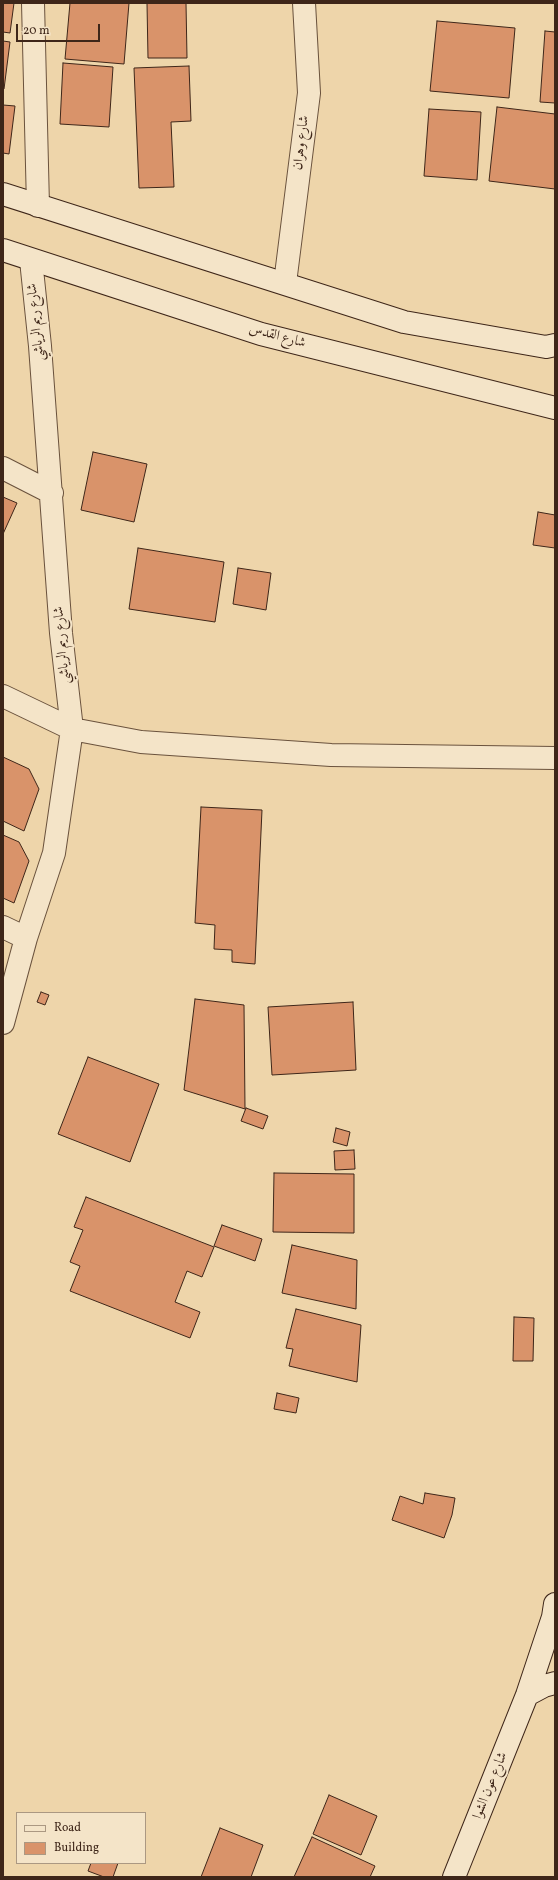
<!DOCTYPE html>
<meta charset="utf-8">
<style>
body{margin:0}
#map{position:relative;width:558px;height:1880px;overflow:hidden;background:#eed5aa;font-family:Vollkorn,serif}
canvas{display:block}
.frame{position:absolute;inset:0;border:4px solid #3e2619;pointer-events:none}
.legend{position:absolute;left:16px;top:1812px;width:130px;height:52px;box-sizing:border-box;background:#f4e4c8;border:1px solid #ab9882;margin:0;padding:5px 7px;list-style:none;font-size:12px;color:#3e2619}
.legend li{display:flex;align-items:center;gap:8px;height:20px}
.legend b{width:20px;border:1px solid #ab9882}
.scale{position:absolute;left:16px;top:24px;width:84px;height:18px;box-sizing:border-box;border:2px solid #3e2619;border-top:0;padding-left:5px;font-size:12px;line-height:14px;white-space:nowrap;color:#3e2619;-webkit-text-stroke:3px #f4e4c8;paint-order:stroke}
</style>
<div id="map">
<canvas width="558" height="1880"></canvas>
<div class="frame"></div>
<ul class="legend">
<li><b style="height:5px;background:#f4e4c8"></b>Road</li>
<li><b style="height:11px;background:#d9936a"></b>Building</li>
</ul>
<div class="scale">20 m</div>
</div>
<script>
const ctx = document.querySelector('canvas').getContext('2d');
ctx.lineJoin = 'round';
function paint(path, color) { ctx.fillStyle = color; ctx.fill(path, 'evenodd'); }
const toPath = rows => new Path2D(rows.map(r => 'M' + r).join(''));
function strokePath(path, color, width, dash) { ctx.strokeStyle = color; ctx.lineWidth = width; ctx.lineCap = dash ? 'butt' : 'round'; ctx.setLineDash(dash || []); ctx.stroke(path); }
function label(font, color, halo, rows, align = 'center') {
  ctx.font = font + ' Vollkorn,Amiri,serif'; ctx.lineWidth = 4; ctx.setLineDash([]); ctx.textBaseline = 'middle'; ctx.strokeStyle = halo; ctx.fillStyle = color; for (const [text, x, y, turn = 0] of rows) {
    ctx.save(); ctx.translate(x, y); ctx.rotate((+turn || 0) * Math.PI / 180); ctx.textAlign = isNaN(turn) ? turn : align; if (halo) ctx.strokeText(text, 0, 0); ctx.fillText(text, 0, 0); ctx.restore();
  }
}
const building = toPath([
 [3,3,14,3,10,33,3,32,3,3],
 [70,3,129,3,124,64,65,59,70,3],
 [147,3,186,3,187,58,148,58,147,3],
 [437,21,515,28,509,98,430,91,437,21],
 [545,31,555,32,555,103,540,102,545,31],
 [3,41,10,42,4,89,3,89,3,41],
 [63,63,113,67,109,127,60,124,63,63],
 [189,66,191,121,171,122,174,187,139,188,134,68,189,66],
 [3,105,15,106,9,154,3,153,3,105],
 [497,107,555,114,555,189,489,181,497,107],
 [429,109,481,112,477,180,424,176,429,109],
 [93,452,147,464,134,522,81,510,93,452],
 [3,497,17,503,3,534,3,497],
 [538,512,555,515,555,548,533,545,538,512],
 [138,548,224,562,215,622,129,609,138,548],
 [238,568,271,573,266,610,233,604,238,568],
 [3,757,29,769,39,789,24,831,3,821,3,757],
 [201,807,262,810,255,964,232,962,232,950,214,949,215,925,195,923,201,807],
 [3,835,19,842,29,861,14,903,3,898,3,835],
 [41,992,49,995,45,1005,37,1002,41,992],
 [195,999,244,1005,245,1109,184,1090,195,999],
 [353,1002,356,1070,272,1075,268,1007,353,1002],
 [88,1057,159,1084,130,1162,58,1134,88,1057],
 [246,1108,268,1116,263,1129,241,1121,246,1108],
 [336,1128,350,1132,347,1146,333,1142,336,1128],
 [354,1150,355,1169,335,1170,334,1151,354,1150],
 [274,1173,354,1174,354,1233,273,1232,274,1173],
 [86,1197,214,1247,202,1277,187,1271,175,1302,200,1312,190,1338,70,1291,80,1266,70,1262,83,1230,74,1227,86,1197],
 [222,1225,262,1239,255,1261,214,1246,222,1225],
 [292,1245,357,1260,356,1309,282,1293,292,1245],
 [296,1309,361,1325,357,1382,289,1366,293,1349,286,1348,296,1309],
 [514,1317,534,1318,533,1361,513,1361,514,1317],
 [277,1393,299,1398,296,1413,274,1409,277,1393],
 [425,1493,455,1498,452,1515,444,1538,392,1520,400,1496,423,1504,425,1493],
 [329,1795,377,1816,361,1855,313,1834,329,1795],
 [220,1828,263,1845,251,1877,201,1877,220,1828],
 [312,1837,375,1866,370,1877,294,1877,312,1837],
 [91,1863,118,1863,113,1877,104,1877,88,1871,91,1863]
]);
const street = toPath([
 [33,3,38,206],
 [285,283,309,93,304,3],
 [3,468,52,493],
 [3,696,72,729,141,742,331,755,555,758],
 [3,927,26,938],
 [3,1023,26,938,54,853,72,729,61,633,40,346,31,260]
]);
const secondary = toPath([
 [3,194,404,322,546,347,555,345],
 [3,250,261,334,555,408],
 [527,1695,544,1686,555,1683],
 [454,1877,527,1695,553,1617,555,1604]
]);
const streetNames = [
 ["شارع وهران",302,143,-83],
 ["شارع ريم الرياشي",37,322,-96],
 ["شارع القدس",277,337,15],
 ["شارع ريم الرياشي",63,645,-95],
 ["شارع عون الشوا",491,1786,-68]
];
paint(building, '#d9936a');
strokePath(building, '#3e2619', 1);
strokePath(street, '#6a523d', 24);
strokePath(secondary, '#3e2619', 24);
strokePath(street, '#f4e4c8', 22);
strokePath(secondary, '#f4e4c8', 22);
label('14px', '#3e2619', '#f4e4c8', streetNames);
</script>
